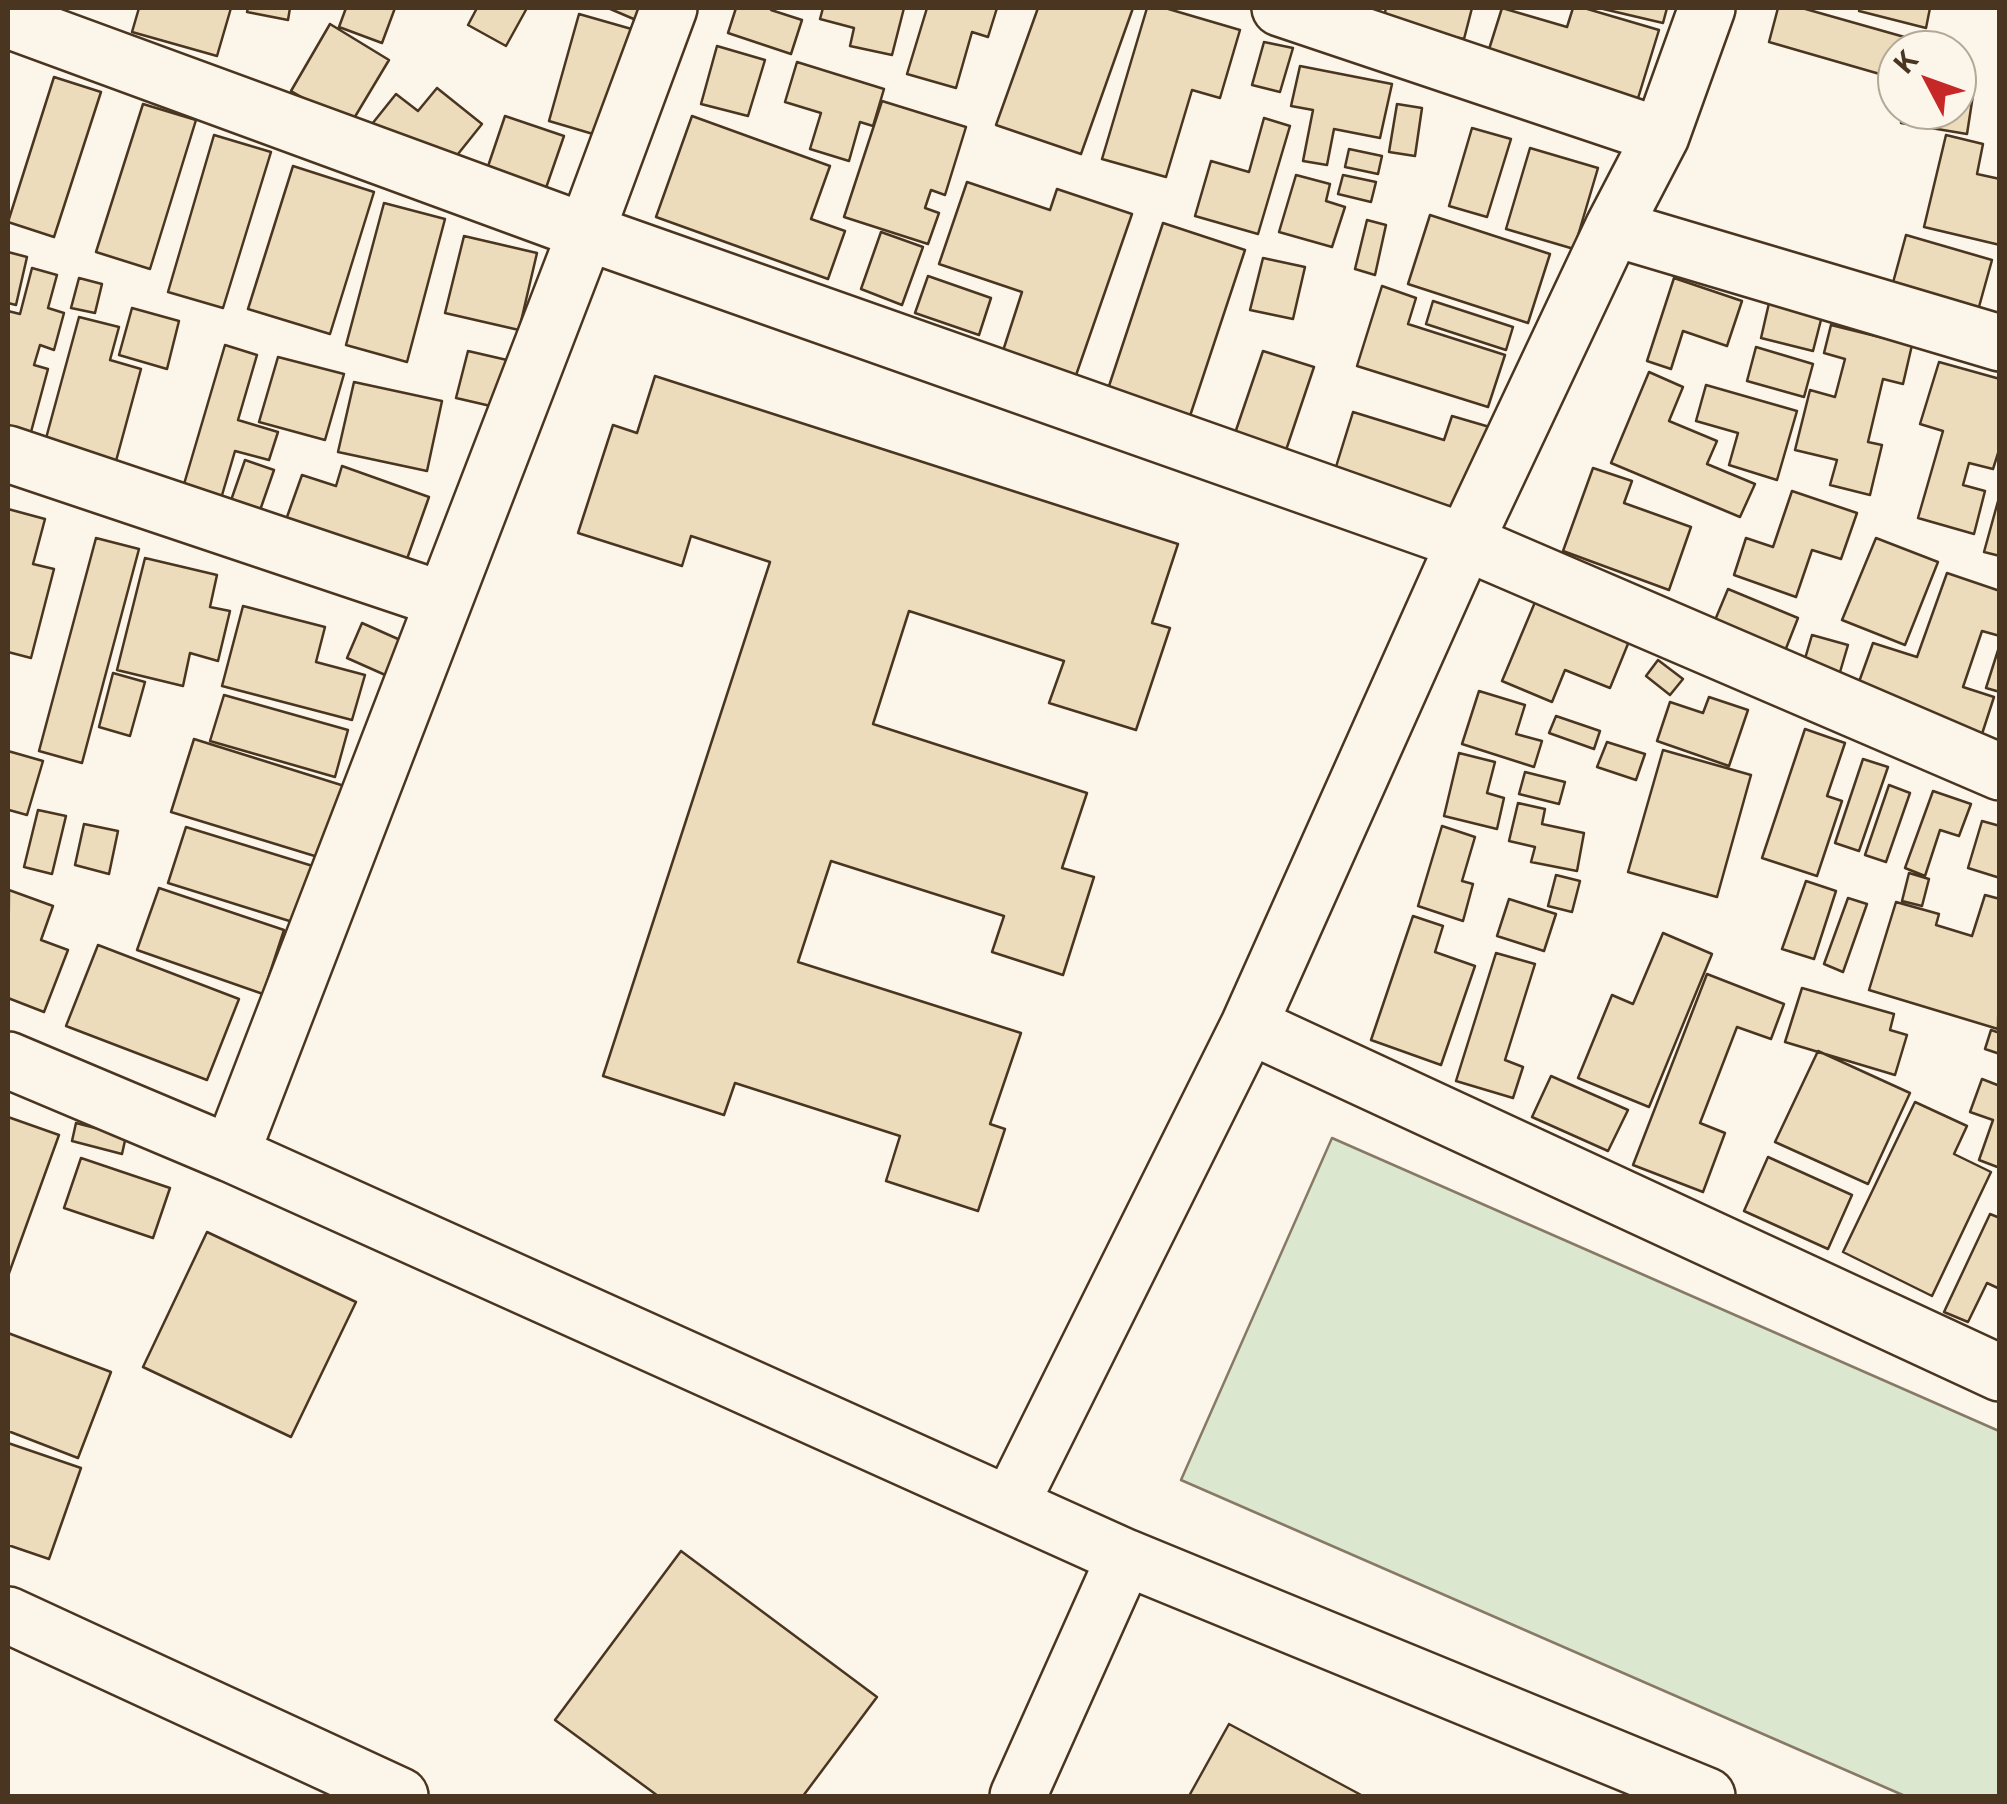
<!DOCTYPE html>
<style>
body{margin:0}
#map{position:relative;width:2007px;height:1804px;overflow:hidden;background:#fbf6e9;font-family:"Public Sans",sans-serif}
canvas{display:block}
.frame{position:absolute;inset:0;border:10px solid #4a3520;pointer-events:none}
.north{position:absolute;left:1877px;top:30px;width:100px;height:100px;box-sizing:border-box;background:#fbf6e9;border:2px solid #b4a999;border-radius:50%;rotate:311deg;font-size:28px;font-weight:700;line-height:40px;text-align:center;color:#4a3520}
.north::after{content:'';display:block;margin:auto;width:35px;height:45px;background:#c62828;clip-path:polygon(50% 0,100% 100%,50% 72%,0 100%)}
</style>
<div id="map">
<canvas width="2007" height="1804"></canvas>
<div class="frame"></div>
<div class="north">K</div>
</div>
<script>
const ctx = document.querySelector('canvas').getContext('2d');
ctx.lineJoin = 'round';
function paint(path, color) { ctx.fillStyle = color; ctx.fill(path, 'evenodd'); }
const toPath = rows => new Path2D(rows.map(r => 'M' + r).join(''));
function strokePath(path, color, width, dash) { ctx.strokeStyle = color; ctx.lineWidth = width; ctx.lineCap = dash ? 'butt' : 'round'; ctx.setLineDash(dash || []); ctx.stroke(path); }
const green = toPath([
 [1332,1138,1999,1431,1999,1796,1905,1796,1181,1480,1332,1138]
]);
const building = toPath([
 [139,8,231,8,217,56,132,32,139,8],
 [248,8,290,8,288,20,247,12,248,8],
 [346,8,395,8,382,43,339,27,346,8],
 [477,8,527,8,506,46,468,25,477,8],
 [608,8,641,8,636,20,608,8],
 [736,8,772,8,771,10,802,20,791,54,728,33,736,8],
 [823,8,904,8,892,55,850,46,854,28,820,19,823,8],
 [927,8,997,8,988,37,972,32,956,88,907,74,927,8],
 [1038,8,1133,8,1081,154,996,125,1038,8],
 [1147,8,1165,8,1240,30,1220,98,1192,90,1166,177,1102,159,1147,8],
 [1386,8,1472,8,1464,39,1383,21,1386,8],
 [1502,8,1567,27,1573,8,1584,8,1659,30,1635,108,1485,62,1502,8],
 [1599,8,1667,8,1663,23,1599,8],
 [1778,8,1802,8,1915,40,1912,50,1897,50,1897,79,1769,42,1778,8],
 [1860,8,1930,8,1926,28,1859,11,1860,8],
 [579,14,642,32,610,139,549,121,579,14],
 [330,24,389,60,350,125,291,91,330,24],
 [1264,42,1293,48,1280,92,1252,85,1264,42],
 [717,46,765,60,748,116,701,104,717,46],
 [797,62,884,89,873,126,860,122,849,161,810,149,821,113,785,102,797,62],
 [1300,66,1392,84,1380,138,1334,129,1327,165,1303,161,1313,110,1291,106,1300,66],
 [54,77,101,92,54,237,8,222,54,77],
 [437,88,482,124,446,169,405,136,395,150,368,129,396,94,418,111,437,88],
 [1957,92,1973,95,1967,134,1901,123,1903,110,1957,110,1957,92],
 [882,101,966,127,945,195,931,190,925,208,939,213,928,244,844,217,882,101],
 [143,104,196,120,150,269,96,252,143,104],
 [1397,104,1422,108,1415,156,1389,152,1397,104],
 [505,116,564,136,538,211,480,190,505,116],
 [692,116,830,166,811,219,845,231,828,279,656,217,692,116],
 [1264,118,1290,126,1258,234,1195,216,1211,161,1249,172,1264,118],
 [1472,128,1511,139,1487,217,1449,206,1472,128],
 [214,135,271,152,223,308,168,292,214,135],
 [1946,135,1983,144,1977,174,2000,179,2000,245,1924,227,1946,135],
 [1530,148,1598,168,1574,249,1506,229,1530,148],
 [1349,149,1382,156,1378,174,1345,167,1349,149],
 [293,166,374,192,330,334,248,309,293,166],
 [1296,175,1330,184,1326,201,1345,207,1332,247,1279,232,1296,175],
 [1343,175,1376,182,1371,202,1338,194,1343,175],
 [967,182,1050,210,1057,189,1132,214,1074,381,1001,357,1022,292,939,264,967,182],
 [384,203,445,219,407,362,346,345,384,203],
 [1430,215,1550,254,1528,323,1408,284,1430,215],
 [1367,220,1386,225,1375,275,1355,269,1367,220],
 [1163,223,1245,250,1189,419,1107,392,1163,223],
 [881,232,923,247,902,305,861,289,881,232],
 [1906,235,1992,260,1977,314,1891,290,1906,235],
 [464,236,537,253,519,330,445,313,464,236],
 [8,252,27,257,16,305,8,303,8,252],
 [1263,258,1305,267,1293,319,1250,310,1263,258],
 [32,268,57,275,48,308,64,313,54,350,40,345,34,365,48,369,31,432,8,425,8,311,20,314,32,268],
 [928,276,991,298,979,335,915,313,928,276],
 [79,278,102,284,95,313,71,308,79,278],
 [1674,278,1742,301,1727,346,1683,331,1671,369,1647,361,1674,278],
 [1382,286,1416,298,1408,324,1505,355,1488,407,1357,366,1382,286],
 [1433,301,1513,327,1506,350,1426,324,1433,301],
 [1769,303,1822,316,1813,351,1761,338,1769,303],
 [132,308,179,321,167,369,119,355,132,308],
 [79,317,119,327,110,360,141,369,116,461,45,442,79,317],
 [1831,325,1912,345,1903,384,1883,379,1868,442,1882,445,1870,495,1830,485,1837,460,1795,450,1810,390,1835,397,1845,359,1824,353,1831,325],
 [225,345,257,355,238,420,278,432,269,460,235,451,220,502,182,491,225,345],
 [1756,347,1813,364,1804,397,1747,381,1756,347],
 [468,351,507,360,495,407,456,398,468,351],
 [1263,351,1314,367,1283,459,1232,442,1263,351],
 [278,357,344,374,325,440,259,422,278,357],
 [1939,362,2000,379,2000,447,1993,469,1969,463,1963,485,1985,491,1974,534,1918,518,1943,431,1920,424,1939,362],
 [1649,372,1683,387,1669,421,1717,441,1707,464,1755,484,1740,517,1611,463,1649,372],
 [655,376,1178,544,1152,623,1170,628,1136,730,1049,703,1064,661,909,611,873,724,1087,793,1062,868,1094,877,1063,975,992,952,1004,916,831,861,798,962,1021,1033,990,1124,1005,1129,978,1211,886,1181,900,1136,735,1083,724,1115,603,1076,770,562,691,536,682,566,578,533,613,425,637,433,655,376],
 [354,382,442,401,427,471,338,452,354,382],
 [1706,385,1797,411,1777,480,1729,465,1738,433,1696,421,1706,385],
 [1353,412,1444,440,1452,416,1493,428,1467,512,1335,470,1353,412],
 [245,460,274,470,257,519,228,509,245,460],
 [342,466,429,497,402,573,282,531,302,475,336,486,342,466],
 [1593,468,1632,481,1624,503,1691,527,1669,590,1563,551,1593,468],
 [1792,491,1857,513,1841,559,1812,550,1796,597,1734,575,1746,538,1773,547,1792,491],
 [2000,494,2000,556,1984,552,2000,494],
 [8,509,45,519,33,564,54,569,31,658,8,652,8,509],
 [96,538,139,549,82,763,39,751,96,538],
 [1876,538,1938,562,1905,645,1842,620,1876,538],
 [145,558,217,575,210,607,230,611,218,661,190,653,183,686,117,670,145,558],
 [1947,573,2000,591,2000,636,1982,631,1963,687,1994,697,1981,737,1855,693,1873,643,1917,657,1947,573],
 [1728,589,1798,618,1783,656,1713,625,1728,589],
 [1538,595,1632,634,1610,688,1565,670,1552,702,1502,681,1538,595],
 [243,606,325,627,316,662,365,675,352,720,222,686,243,606],
 [362,623,407,643,392,678,347,658,362,623],
 [1812,635,1848,645,1835,689,1799,679,1812,635],
 [2000,644,2000,692,1986,688,2000,644],
 [1658,660,1683,679,1670,695,1646,676,1658,660],
 [113,673,145,682,130,736,99,727,113,673],
 [1479,691,1525,705,1516,734,1542,741,1534,767,1462,744,1479,691],
 [224,695,348,730,335,777,210,741,224,695],
 [1709,697,1748,710,1729,766,1657,741,1670,702,1703,713,1709,697],
 [1556,716,1600,731,1594,749,1549,733,1556,716],
 [1805,729,1845,743,1827,796,1842,801,1817,876,1762,858,1805,729],
 [194,739,354,789,331,861,171,812,194,739],
 [1607,742,1645,754,1636,780,1597,767,1607,742],
 [1663,750,1751,775,1717,897,1628,872,1663,750],
 [8,751,43,761,27,815,9,810,8,814,8,751],
 [1459,753,1495,762,1487,793,1504,798,1497,829,1444,816,1459,753],
 [1863,759,1888,767,1859,851,1835,843,1863,759],
 [1525,772,1565,782,1559,804,1519,794,1525,772],
 [1889,785,1910,793,1886,862,1865,855,1889,785],
 [1933,791,1971,804,1959,836,1940,830,1925,876,1905,868,1933,791],
 [1518,803,1545,809,1542,824,1584,833,1577,871,1531,862,1535,847,1509,841,1518,803],
 [38,810,66,816,52,874,24,867,38,810],
 [1982,821,2000,826,2000,878,1968,868,1982,821],
 [84,824,118,831,109,874,75,865,84,824],
 [1442,826,1475,837,1462,881,1473,884,1463,921,1418,906,1442,826],
 [186,827,316,867,299,924,168,883,186,827],
 [1909,873,1929,879,1922,906,1902,901,1909,873],
 [1556,875,1580,881,1572,912,1548,906,1556,875],
 [1806,881,1836,891,1814,959,1782,949,1806,881],
 [159,888,284,930,263,994,137,950,159,888],
 [9,890,53,906,41,940,68,950,44,1012,8,998,9,890],
 [1985,895,2000,899,1998,1029,1869,990,1896,902,1939,914,1936,925,1972,936,1985,895],
 [1848,898,1867,904,1843,972,1824,964,1848,898],
 [1509,899,1556,914,1544,951,1497,936,1509,899],
 [1413,916,1443,926,1435,952,1475,966,1441,1065,1371,1040,1413,916],
 [1663,933,1712,954,1649,1107,1578,1078,1612,995,1633,1004,1663,933],
 [98,945,239,999,207,1080,66,1026,98,945],
 [1496,953,1535,964,1505,1060,1523,1067,1513,1098,1456,1081,1496,953],
 [1707,974,1784,1004,1771,1039,1737,1027,1700,1123,1725,1133,1703,1192,1633,1165,1707,974],
 [1802,988,1894,1014,1890,1030,1907,1035,1895,1075,1785,1042,1802,988],
 [1991,1030,2000,1033,2000,1054,1985,1049,1991,1030],
 [1818,1051,1910,1093,1868,1184,1775,1142,1818,1051],
 [1551,1076,1628,1110,1608,1151,1532,1117,1551,1076],
 [1982,1079,2000,1086,2000,1168,1979,1160,1993,1120,1970,1112,1982,1079],
 [1915,1102,1967,1126,1954,1154,1991,1172,1932,1296,1843,1252,1915,1102],
 [8,1117,59,1135,8,1276,8,1117],
 [76,1123,126,1136,122,1154,72,1141,76,1123],
 [1768,1157,1852,1195,1828,1249,1744,1211,1768,1157],
 [81,1158,170,1188,153,1238,64,1208,81,1158],
 [1990,1214,2000,1218,2000,1289,1987,1283,1968,1322,1944,1312,1990,1214],
 [207,1232,356,1302,291,1437,143,1367,207,1232],
 [8,1333,111,1372,78,1458,8,1431,8,1333],
 [8,1443,81,1468,49,1559,8,1545,8,1443],
 [681,1551,877,1697,803,1796,658,1796,555,1720,681,1551],
 [1229,1724,1363,1796,1189,1796,1229,1724]
]);
const street = toPath([
 [1280,8,1661,136],
 [8,20,586,232,1465,542,2000,772],
 [1613,228,2000,343],
 [8,454,443,600],
 [1249,1025,1465,542,1613,228,1661,136,1707,8],
 [8,1060,231,1154,1125,1557,1018,1796],
 [231,1154,586,232,669,8],
 [1010,1505,1249,1025,2000,1373],
 [1125,1557,1707,1796],
 [8,1615,400,1796]
]);
paint(green, '#dce7d0');
strokePath(green, '#887966', 2.5);
paint(building, '#ecdcbc');
strokePath(building, '#4a3520', 2.5);
strokePath(street, '#4a3520', 60);
strokePath(street, '#fbf6e9', 55);
</script>
